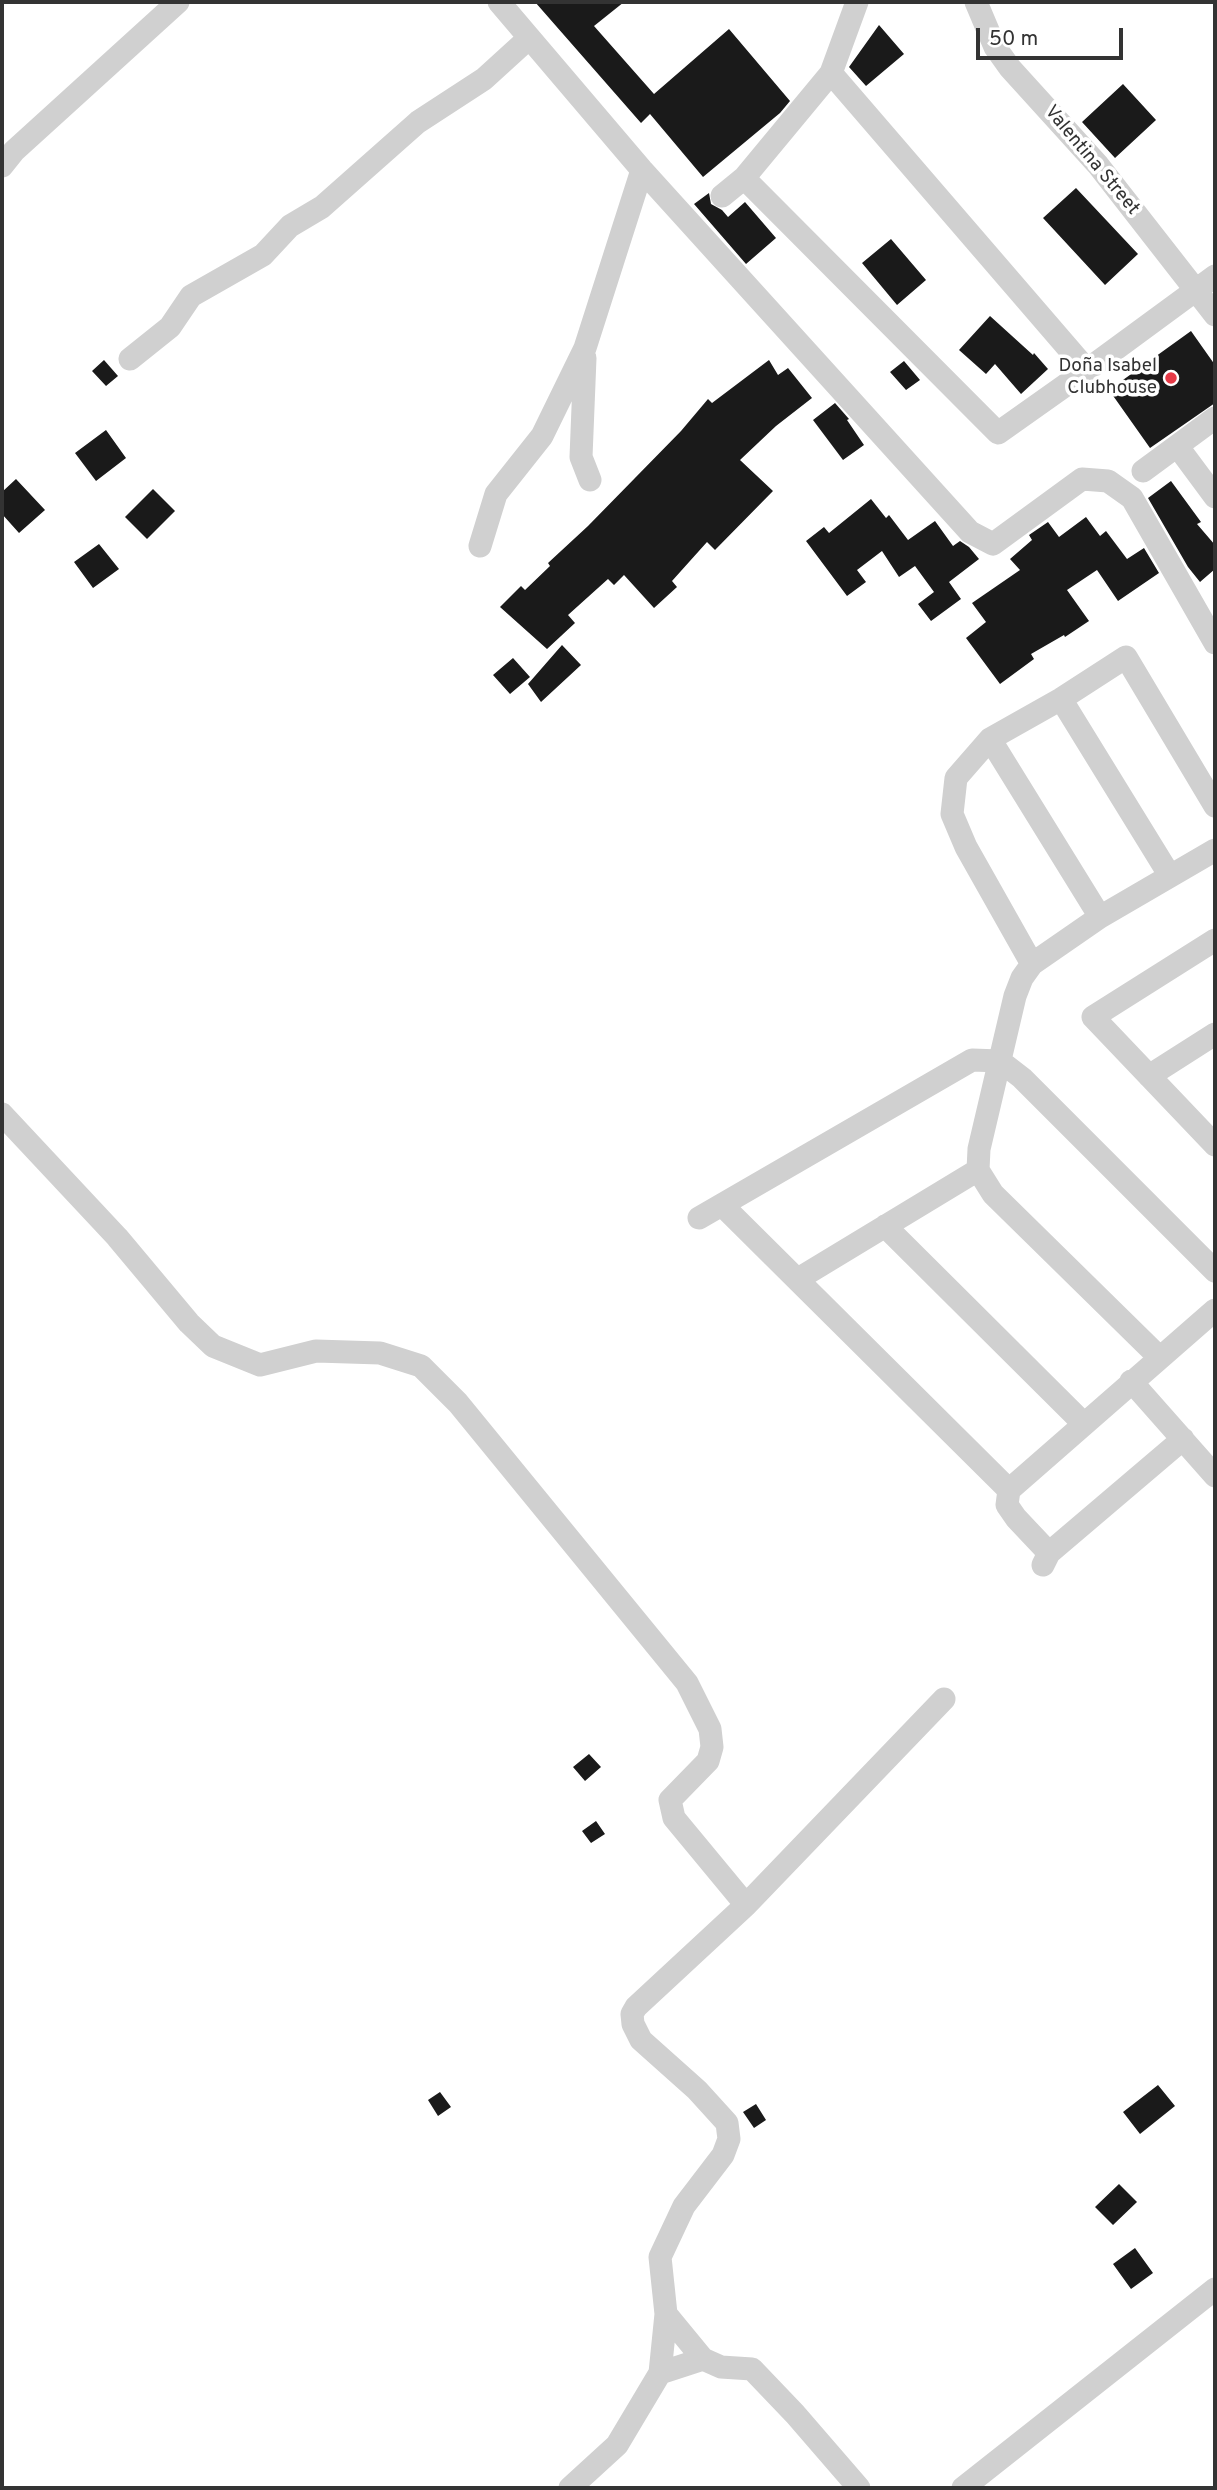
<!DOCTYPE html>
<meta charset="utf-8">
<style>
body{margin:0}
#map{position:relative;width:1217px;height:2490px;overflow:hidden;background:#fff;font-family:Overpass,sans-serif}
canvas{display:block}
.frame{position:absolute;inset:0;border:4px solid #333;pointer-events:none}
.scale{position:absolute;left:976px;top:28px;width:147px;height:32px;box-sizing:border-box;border:4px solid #333;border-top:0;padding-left:9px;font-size:21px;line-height:24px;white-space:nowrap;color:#333;-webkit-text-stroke:5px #fff;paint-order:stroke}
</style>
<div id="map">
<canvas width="1217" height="2490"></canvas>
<div class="frame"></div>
<div class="scale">50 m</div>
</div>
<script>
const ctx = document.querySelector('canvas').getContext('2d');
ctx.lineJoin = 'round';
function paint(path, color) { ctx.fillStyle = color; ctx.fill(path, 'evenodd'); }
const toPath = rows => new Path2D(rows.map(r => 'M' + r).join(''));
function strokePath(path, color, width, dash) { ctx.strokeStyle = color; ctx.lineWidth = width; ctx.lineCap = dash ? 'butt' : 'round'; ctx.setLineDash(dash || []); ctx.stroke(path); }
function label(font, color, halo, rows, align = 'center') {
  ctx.font = font + ' Overpass,sans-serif'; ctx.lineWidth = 7; ctx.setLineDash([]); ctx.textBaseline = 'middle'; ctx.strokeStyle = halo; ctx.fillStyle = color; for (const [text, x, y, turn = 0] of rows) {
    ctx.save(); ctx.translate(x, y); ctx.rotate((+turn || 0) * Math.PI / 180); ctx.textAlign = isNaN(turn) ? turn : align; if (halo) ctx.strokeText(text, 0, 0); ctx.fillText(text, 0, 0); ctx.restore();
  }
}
const building = toPath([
 [535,2,624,2,594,26,654,94,729,29,790,101,780,113,703,177,650,114,641,123],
 [879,25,904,54,866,86,849,67],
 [1123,84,1156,120,1115,158,1082,122],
 [1076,188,1138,254,1105,285,1043,218],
 [709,193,711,204,722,210,728,217,745,202,776,238,746,264,694,204],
 [891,239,926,280,897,305,862,263],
 [990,316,1033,355,1034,353,1048,369,1021,394,995,364,986,374,959,350],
 [1191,331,1215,365,1215,403,1150,448,1109,390],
 [104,360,118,376,106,386,92,371],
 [769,360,778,375,788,368,812,398,776,426,740,460,773,491,715,550,707,542,672,581,677,587,654,608,624,575,614,585,608,579,568,615,575,623,547,649,500,607,521,586,525,590,550,566,548,563,588,526,681,431,708,399,712,403],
 [904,361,920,380,906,390,890,372],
 [835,403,849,419,847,420,864,445,843,460,813,420],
 [106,430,126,458,96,481,75,453],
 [16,479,45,510,19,533,2,514,2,492],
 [1171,481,1201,522,1197,524,1215,545,1215,569,1200,582,1188,567,1148,498],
 [153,489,175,511,147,539,125,517],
 [871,499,886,518,889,515,908,540,935,521,953,546,960,541,969,547,979,559,949,582,961,599,931,621,918,604,934,592,915,566,899,577,882,551,857,570,866,582,847,596,806,541,824,527,829,533],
 [1086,517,1100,536,1106,531,1127,559,1144,548,1159,573,1118,601,1097,570,1067,590,1089,621,1065,637,1064,635,1031,654,1034,659,1000,684,966,638,986,622,972,603,1020,570,1010,559,1032,540,1029,535,1048,522,1059,537],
 [99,544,119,569,93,588,74,562],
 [562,645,581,665,541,702,528,684],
 [513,658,530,677,510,694,493,675],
 [589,1754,601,1767,585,1781,573,1767],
 [596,1821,605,1834,591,1843,582,1831],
 [1158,2085,1175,2106,1140,2134,1123,2112],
 [440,2092,451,2107,438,2116,428,2100],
 [756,2104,766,2120,754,2128,743,2112],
 [1119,2184,1137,2202,1113,2225,1095,2207],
 [1135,2248,1153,2273,1131,2289,1113,2264]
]);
const minor = toPath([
 [499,2,642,170,970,532,993,544,1082,479,1108,481,1132,498,1215,643],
 [976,2,995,47,1010,68,1098,165,1215,315],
 [831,73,1087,370],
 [2,166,14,151,178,2],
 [744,178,998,433,1087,370,1215,276],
 [722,196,744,178,831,73,857,2],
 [585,358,581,457,590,480],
 [130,359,170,327,191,296,263,255,290,226,322,207,418,122,484,79,529,38],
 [1178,447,1215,497],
 [1143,471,1215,418],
 [480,546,496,494,542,436,585,348,642,170],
 [1061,699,1170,876],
 [990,739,1100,917],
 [1215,940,1093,1017,1215,1145],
 [1032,964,966,847,952,814,956,778,990,739,1061,699,1126,657,1215,806],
 [1149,1076,1215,1034],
 [2,1114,117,1237,189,1323,213,1346,260,1365,316,1351,380,1353,421,1366,458,1403,687,1683,710,1729,712,1747,708,1761,670,1800,674,1818,746,1905,636,2007,632,2014,633,2024,641,2040,697,2090,727,2123,729,2139,723,2155,684,2206,660,2257,666,2314,660,2373,617,2445,570,2488],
 [722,1205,1009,1490],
 [699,1218,972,1060,1000,1061,1022,1078,1215,1271],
 [885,1226,1084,1424],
 [798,1279,978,1170],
 [1159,1357,993,1194,978,1170,979,1149,1015,996,1022,978,1032,964,1100,917,1215,850],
 [1131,1381,1215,1476],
 [1049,1553,1016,1518,1007,1505,1009,1490,1215,1310],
 [1043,1565,1049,1553,1183,1439],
 [746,1905,944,1699],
 [666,2314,703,2359],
 [660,2373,703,2359,721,2367,752,2369,795,2414,859,2488],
 [963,2488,1215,2289]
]);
const markers = [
 [1171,378,7,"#e63946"]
];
const streetNames = [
 ["Valentina Street",1091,161,50]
];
const poiNames = [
 ["Doña Isabel",1157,367],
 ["Clubhouse",1157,389]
];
paint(building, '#1a1a1a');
strokePath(minor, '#d0d0d0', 23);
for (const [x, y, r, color] of markers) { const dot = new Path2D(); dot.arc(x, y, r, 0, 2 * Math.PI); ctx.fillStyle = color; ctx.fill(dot); strokePath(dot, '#fff', 2.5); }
label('19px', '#333', '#fff', streetNames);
label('19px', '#333', '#fff', poiNames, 'right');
</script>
